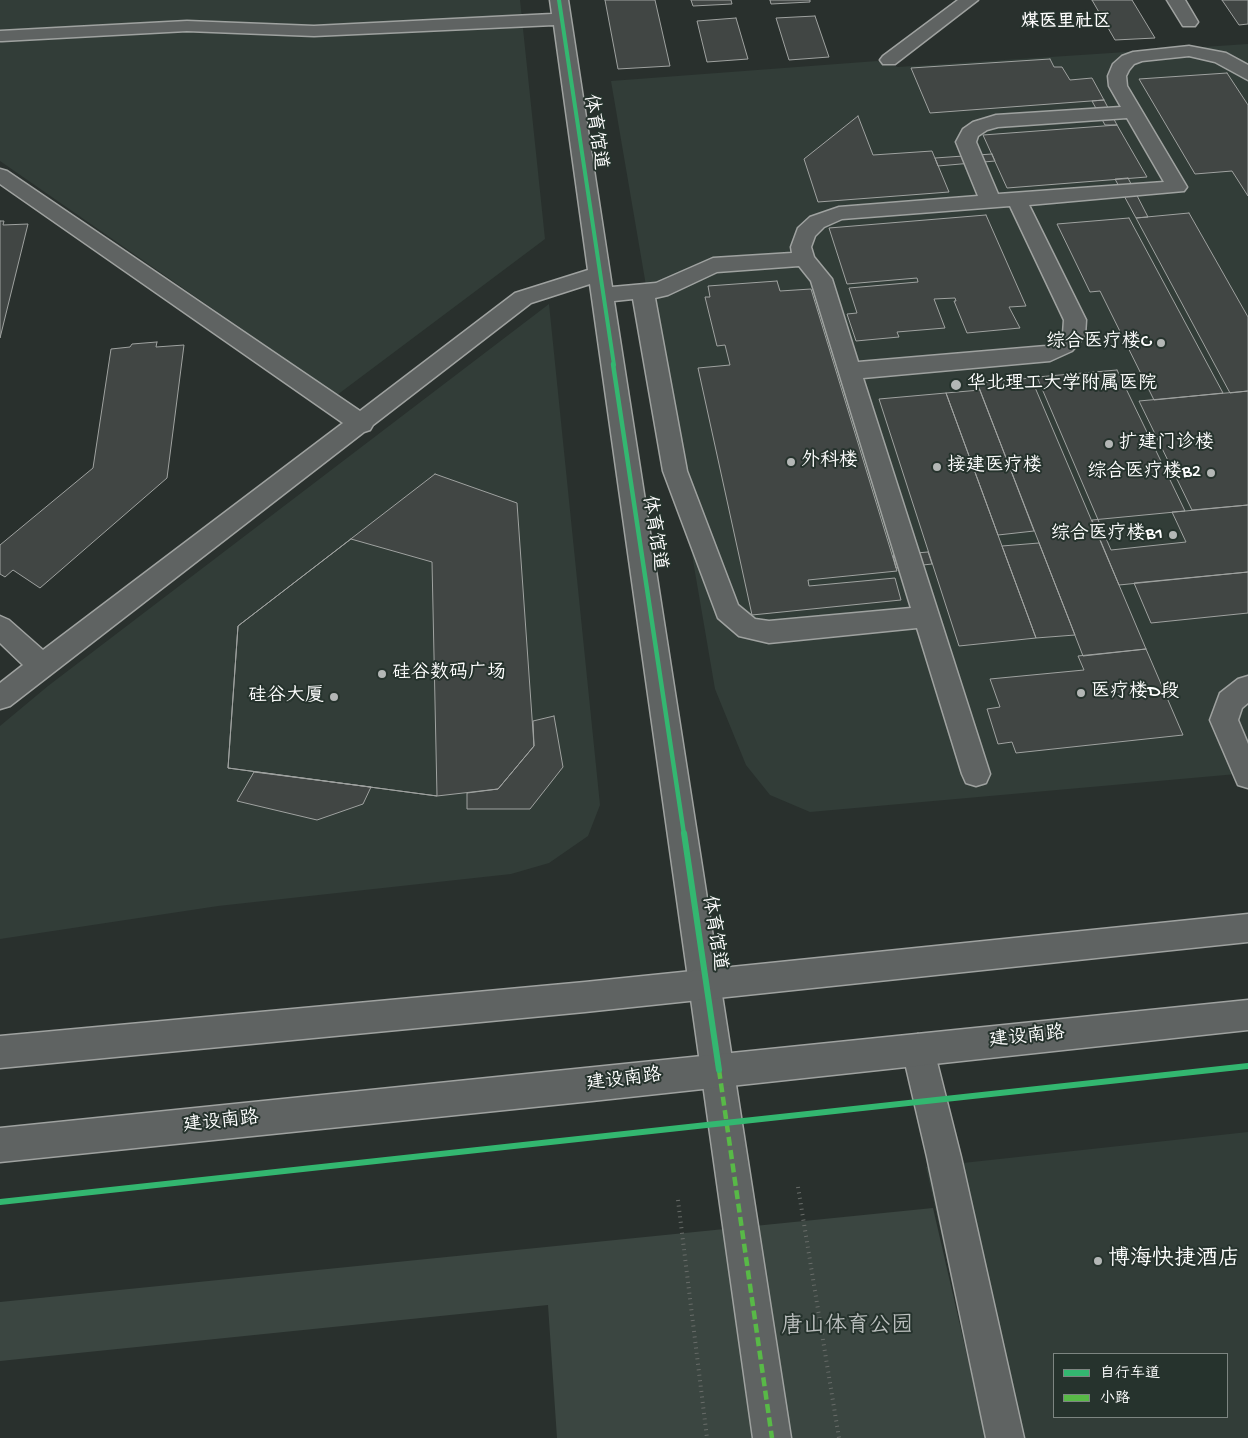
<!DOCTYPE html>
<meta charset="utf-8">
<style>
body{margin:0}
#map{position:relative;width:1248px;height:1438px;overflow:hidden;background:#29302d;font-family:"Gochi Hand","LXGW WenKai TC",sans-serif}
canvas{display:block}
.legend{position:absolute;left:1053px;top:1353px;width:175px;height:65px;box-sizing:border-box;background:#26332d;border:1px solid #7d8581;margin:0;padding:6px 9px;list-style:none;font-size:15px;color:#fff}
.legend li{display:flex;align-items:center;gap:10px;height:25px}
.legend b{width:25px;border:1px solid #7d8581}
</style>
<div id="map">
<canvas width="1248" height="1438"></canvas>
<ul class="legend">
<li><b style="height:6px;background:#33b770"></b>自行车道</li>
<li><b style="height:6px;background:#58b947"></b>小路</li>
</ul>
</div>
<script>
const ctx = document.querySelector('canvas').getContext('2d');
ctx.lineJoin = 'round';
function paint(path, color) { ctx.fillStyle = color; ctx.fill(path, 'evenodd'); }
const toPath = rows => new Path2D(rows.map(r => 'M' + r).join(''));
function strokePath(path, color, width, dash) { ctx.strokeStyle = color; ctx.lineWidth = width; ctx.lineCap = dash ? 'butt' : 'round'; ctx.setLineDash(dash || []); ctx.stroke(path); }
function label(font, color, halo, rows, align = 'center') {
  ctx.font = font + ' "Gochi Hand","LXGW WenKai TC",sans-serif'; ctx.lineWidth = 4; ctx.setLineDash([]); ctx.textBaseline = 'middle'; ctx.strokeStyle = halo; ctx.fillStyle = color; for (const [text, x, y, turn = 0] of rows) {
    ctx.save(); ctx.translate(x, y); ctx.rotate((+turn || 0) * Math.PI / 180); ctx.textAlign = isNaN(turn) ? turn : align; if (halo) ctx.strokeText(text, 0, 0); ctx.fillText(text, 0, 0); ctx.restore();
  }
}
const built = toPath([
 [0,0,520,0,545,239,337,395,0,161],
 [1248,44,1248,773,810,812,770,795,746,765,715,689,611,81,877,61,898,67],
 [549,304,600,805,588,836,549,863,511,874,218,906,0,939,0,726,48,686],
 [1248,1132,1248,1438,987,1438,926,1167],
 [1054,1354,1227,1354,1227,1417,1054,1417]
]);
const green = toPath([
 [933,1208,986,1438,557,1438,548,1305,0,1361,0,1302]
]);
const building = toPath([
 [605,0,655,0,670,66,618,69,605,0],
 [691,0,731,0,732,4,693,6,691,0],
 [770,0,810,0,810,2,771,4,770,0],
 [1092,0,1132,0,1155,38,1115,40,1092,0],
 [1222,0,1248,0,1248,24,1239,25,1222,0],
 [815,16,829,57,789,60,776,18,815,16],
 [736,18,748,59,707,62,697,21,736,18],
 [1050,59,1054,67,1062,67,1070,80,1092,78,1104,100,930,113,911,68,1050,59],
 [1227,73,1248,105,1248,196,1232,171,1195,174,1139,79,1227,73],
 [1104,100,1117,125,1105,125,1092,101,1104,100],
 [858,116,873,155,932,151,949,192,818,202,804,159,858,116],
 [1117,125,1147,177,1007,188,983,135,1117,125],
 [992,154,995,161,938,166,935,158,992,154],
 [1128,178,1148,217,1136,218,1115,179,1128,178],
 [1189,213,1248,317,1248,391,1230,393,1136,218,1189,213],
 [986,215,1026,306,1009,307,1020,328,967,333,954,301,956,301,955,298,934,299,945,328,897,332,899,337,856,341,847,314,857,313,849,288,918,282,917,278,847,284,829,228,986,215],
 [1129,218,1223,393,1154,400,1100,291,1090,292,1057,224,1129,218],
 [0,221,4,221,3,225,28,224,0,338,0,221],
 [777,281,780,291,811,289,897,571,808,580,809,586,895,578,901,600,752,615,698,368,730,365,725,345,717,346,705,297,710,297,708,286,777,281],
 [157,342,156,347,184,345,167,478,40,588,13,570,5,577,0,574,0,545,93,468,111,349,130,347,132,344,157,342],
 [1117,370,1185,511,1172,512,1186,542,1111,550,1037,377,1117,370],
 [1031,378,1119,585,1146,649,1083,656,977,383,1031,378],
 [980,390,1034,531,998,535,946,393,980,390],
 [1248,391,1248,505,1192,510,1139,401,1248,391],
 [946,393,1002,546,1036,638,959,646,879,399,946,393],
 [435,474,517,503,534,746,498,789,437,796,228,768,238,626,435,474],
 [1248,505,1248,572,1119,585,1092,520,1248,505],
 [351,539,432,562,437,796,228,768,238,626,351,539],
 [1039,543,1075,635,1036,638,1002,546,1039,543],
 [928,552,932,564,896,568,893,555,928,552],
 [1248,572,1248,613,1151,623,1134,583,1248,572],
 [1146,649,1183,735,1016,753,1012,742,998,744,987,709,1000,707,990,679,1084,670,1078,656,1146,649],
 [554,716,563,767,530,809,467,809,467,793,498,789,534,746,533,721,554,716],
 [254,772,371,787,363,804,317,820,237,801,254,772]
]);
const path = toPath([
 [798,1187,839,1438],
 [678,1200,707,1438]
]);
const minor = toPath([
 [550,0,568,0,612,287,656,283,713,258,792,253,791,247,798,228,810,217,839,207,978,196,956,142,963,129,973,122,996,115,1121,107,1109,86,1108,76,1113,64,1122,56,1133,52,1189,46,1226,53,1248,65,1248,80,1215,62,1189,56,1142,61,1134,64,1129,70,1126,76,1127,86,1187,187,1184,191,1029,205,1086,320,1085,336,1072,351,1050,361,863,378,990,774,986,783,976,786,966,783,962,774,917,628,769,643,739,636,718,618,663,471,633,299,614,301,791,1438,753,1438,590,284,531,303,373,425,370,430,364,432,10,706,0,709,0,683,23,665,0,643,0,616,9,620,43,650,343,423,0,184,0,169,7,171,360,411,515,293,588,270,554,25,314,36,187,31,2,41,0,41,0,31,187,21,314,26,552,14,550,0],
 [1127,118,1164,182,998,194,976,142,978,136,987,130,998,127,1127,118],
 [1010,206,1064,320,1063,334,1046,346,858,362,832,279,814,257,811,247,815,236,824,227,842,219,1010,206],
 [799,266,811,281,911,608,769,621,755,619,738,605,687,471,655,298,668,295,717,272,799,266],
 [958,0,978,0,895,64,883,64,880,60,883,56,958,0],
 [1167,0,1185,0,1198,22,1195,26,1183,26,1167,0],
 [1248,676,1248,703,1242,708,1238,720,1248,744,1248,788,1238,785,1210,720,1220,693,1238,679,1248,676],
 [918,1034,929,1039,934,1050,961,1157,1024,1438,986,1438,927,1157,902,1050,907,1039,918,1034]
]);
const major = toPath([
 [1248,914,1248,942,585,1012,0,1068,0,1036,585,982,1248,914],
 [1248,1000,1248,1030,592,1101,0,1162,0,1128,1248,1000]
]);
const quiet = toPath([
 [719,1070,772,1438]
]);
const cyclewayFar2 = toPath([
 [559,0,614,365]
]);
const cyclewayFar1 = toPath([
 [613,364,684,834]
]);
const cycleway = toPath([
 [684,833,719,1070],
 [0,1202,1248,1066]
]);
const markers = [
 [1161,343,5,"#b4b7b6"],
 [956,385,6,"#b4b7b6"],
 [1109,444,5,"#b4b7b6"],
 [791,462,5,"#b4b7b6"],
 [937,467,5,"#b4b7b6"],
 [1211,473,5,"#b4b7b6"],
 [1173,535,5,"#b4b7b6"],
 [382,674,5,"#b4b7b6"],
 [1081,693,5,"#b4b7b6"],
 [334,697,5,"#b4b7b6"],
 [1098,1261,5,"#b4b7b6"]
];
const farQuarternames = [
 ["煤医里社区",1066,23]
];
const streetNames = [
 ["体育馆道",594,132,82],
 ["体育馆道",653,533,81],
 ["体育馆道",713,933,81],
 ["建设南路",1027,1038,-6],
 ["建设南路",624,1081,-7],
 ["建设南路",221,1123,-6]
];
const poiNames = [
 ["综合医疗楼C",1151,343,"right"],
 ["华北理工大学附属医院",967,385],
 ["扩建门诊楼",1119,444],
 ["外科楼",801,462],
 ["接建医疗楼",947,467],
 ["综合医疗楼B2",1201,473,"right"],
 ["综合医疗楼B1",1163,535,"right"],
 ["硅谷数码广场",392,674],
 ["医疗楼D段",1091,693],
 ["硅谷大厦",324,697,"right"]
];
const nearPoinames = [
 ["博海快捷酒店",1108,1261]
];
const nearParknames = [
 ["唐山体育公园",847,1328]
];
paint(built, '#323d38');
paint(green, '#3b4641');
paint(building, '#414644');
strokePath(building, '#9fa2a0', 1);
strokePath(minor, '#9fa2a0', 3);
strokePath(major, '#9fa2a0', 3);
strokePath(path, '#686c69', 4, [1, 4.5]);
paint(minor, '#5f6362');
paint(major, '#5f6362');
strokePath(quiet, '#58b947', 4.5, [9, 4.5]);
strokePath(cyclewayFar2, '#33b770', 4);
strokePath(cyclewayFar1, '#33b770', 4.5);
strokePath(cycleway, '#33b770', 6);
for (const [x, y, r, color] of markers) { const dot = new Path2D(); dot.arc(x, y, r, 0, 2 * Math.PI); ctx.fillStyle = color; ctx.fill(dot); strokePath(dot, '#26332d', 2); }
label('bold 18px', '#fff', '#26332d', farQuarternames);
label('19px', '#fff', '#26332d', streetNames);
label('19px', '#fff', '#26332d', poiNames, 'left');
label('22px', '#fff', '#26332d', nearPoinames, 'left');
label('22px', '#bbbfbe', '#26332d', nearParknames);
</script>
